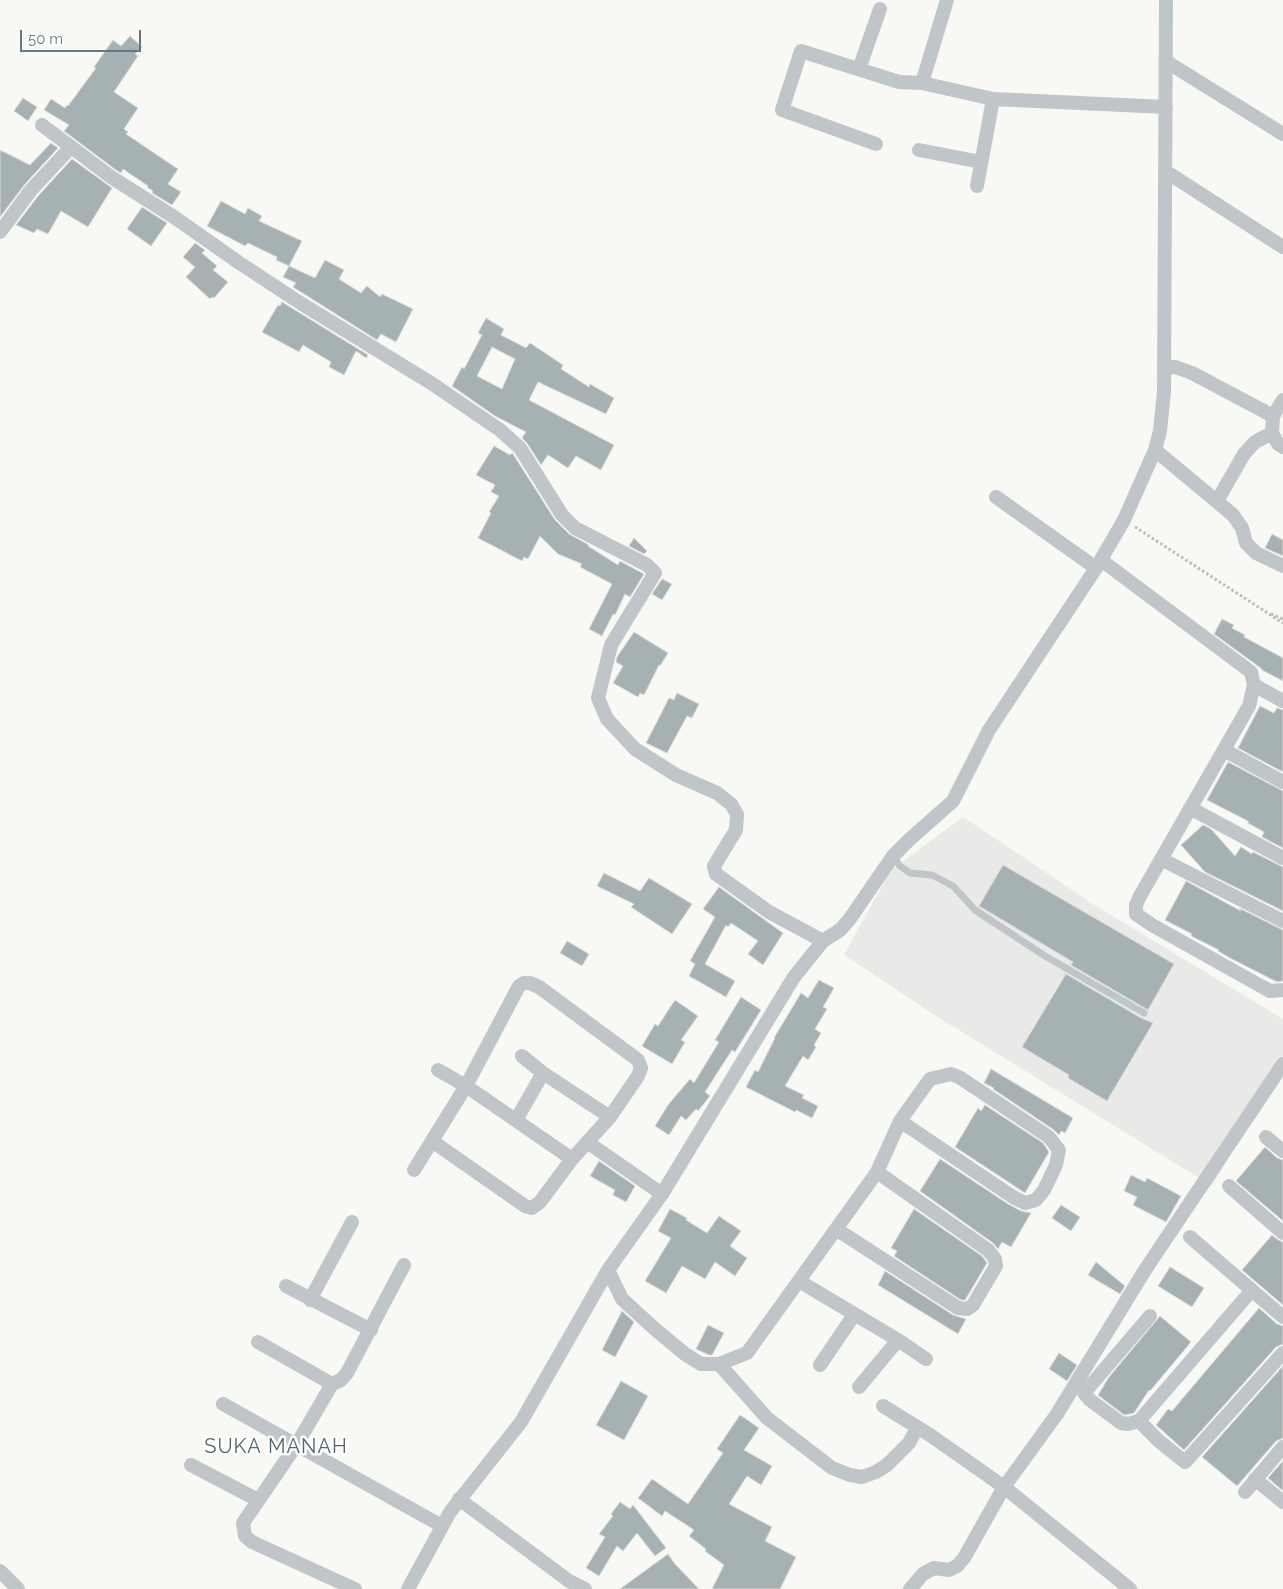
<!DOCTYPE html>
<style>
body{margin:0}
#map{position:relative;width:1283px;height:1589px;overflow:hidden;background:#f8f8f5;font-family:Raleway,sans-serif}
canvas{display:block}
.scale{position:absolute;left:20px;top:30px;width:121px;height:22px;box-sizing:border-box;border:2px solid #637880;border-top:0;padding-left:6px;font-size:15px;line-height:18px;white-space:nowrap;color:#637880;-webkit-text-stroke:4px #fff;paint-order:stroke}
</style>
<div id="map">
<canvas width="1283" height="1589"></canvas>
<div class="scale">50 m</div>
</div>
<script>
const ctx = document.querySelector('canvas').getContext('2d');
ctx.lineJoin = 'round';
function paint(path, color) { ctx.fillStyle = color; ctx.fill(path, 'evenodd'); }
const toPath = rows => new Path2D(rows.map(r => 'M' + r).join(''));
function strokePath(path, color, width, dash) { ctx.strokeStyle = color; ctx.lineWidth = width; ctx.lineCap = dash ? 'butt' : 'round'; ctx.setLineDash(dash || []); ctx.stroke(path); }
function label(font, color, halo, rows, align = 'center') {
  ctx.font = font + ' Raleway,sans-serif'; ctx.lineWidth = 5; ctx.setLineDash([]); ctx.textBaseline = 'middle'; ctx.strokeStyle = halo; ctx.fillStyle = color; for (const [text, x, y, turn = 0] of rows) {
    ctx.save(); ctx.translate(x, y); ctx.rotate((+turn || 0) * Math.PI / 180); ctx.textAlign = isNaN(turn) ? turn : align; if (halo) ctx.strokeText(text, 0, 0); ctx.fillText(text, 0, 0); ctx.restore();
  }
}
const built = toPath([
 [963,817,1096,906,1283,1019,1283,1064,1212,1186,941,1019,844,955,891,870]
]);
const building = toPath([
 [130,36,142,47,135,54,138,56,114,92,138,108,124,129,128,132,126,134,178,169,168,184,181,192,172,205,152,193,153,191,147,187,148,186,123,169,121,173,116,170,64,131,69,125,44,110,51,99,65,108,67,105,68,106,96,68,94,67,113,40,121,46,130,36],
 [23,98,37,107,28,121,14,111,23,98],
 [51,143,58,148,25,184,0,217,0,150,30,165,51,143],
 [72,159,112,188,88,227,61,211,48,234,37,229,34,233,16,225,38,196,72,159],
 [221,201,245,214,248,208,262,216,259,221,302,241,289,266,315,278,325,260,344,270,339,279,361,293,367,286,380,297,382,294,413,309,396,342,381,334,377,340,293,287,296,283,283,277,289,266,276,260,277,257,248,243,245,246,207,226,221,201],
 [142,207,167,223,151,246,127,229,142,207],
 [195,243,205,250,202,253,217,266,213,270,228,282,214,298,212,297,210,299,186,277,195,267,183,257,195,243],
 [282,302,368,355,366,358,356,351,344,375,329,367,331,362,303,345,299,352,262,332,278,305,280,306,282,302],
 [486,318,504,329,501,335,526,348,530,343,563,365,561,369,589,387,590,384,614,398,606,414,538,382,529,400,614,445,601,470,576,456,568,468,548,455,541,465,527,443,522,438,526,432,495,416,452,386,462,367,464,369,482,335,478,333,486,318],
 [492,347,515,359,502,389,477,376,492,347],
 [494,446,510,455,512,453,513,454,555,520,569,534,589,545,588,546,618,565,620,561,644,574,630,597,625,594,615,615,613,614,602,636,589,629,612,584,580,567,582,564,558,554,540,536,528,559,524,557,522,561,478,538,491,513,489,512,499,496,491,492,495,485,476,475,494,446],
 [1272,534,1283,540,1283,556,1265,548,1272,534],
 [634,538,647,551,644,554,629,546,634,538],
 [662,579,672,584,662,600,652,594,662,579],
 [1222,619,1234,625,1232,628,1245,635,1244,637,1283,658,1283,681,1262,670,1262,669,1214,634,1222,619],
 [634,632,668,653,660,666,659,665,644,695,640,693,638,697,613,683,623,666,616,662,617,657,634,632],
 [677,693,699,704,692,718,687,716,667,753,646,743,669,698,674,700,677,693],
 [1260,706,1274,713,1277,708,1283,710,1283,772,1238,748,1260,706],
 [1228,762,1283,791,1283,848,1262,837,1264,832,1248,823,1248,821,1207,800,1228,762],
 [1203,825,1211,829,1235,856,1241,847,1252,854,1253,852,1283,867,1283,911,1205,872,1181,845,1203,825],
 [1003,865,1174,964,1148,1010,1071,965,1073,962,979,906,1003,865],
 [604,873,640,891,649,878,692,904,672,934,631,907,634,904,597,886,604,873],
 [1186,881,1241,911,1239,908,1283,930,1283,981,1277,982,1230,958,1218,951,1219,950,1191,936,1192,934,1165,920,1186,881],
 [719,887,783,933,763,965,748,954,758,941,731,923,728,927,726,925,705,964,735,981,726,997,689,976,695,964,690,961,715,917,703,909,719,887],
 [567,941,589,954,582,966,560,953,567,941],
 [1066,974,1141,1018,1153,1023,1107,1101,1068,1078,1069,1075,1022,1047,1066,974],
 [819,980,834,988,823,1007,827,1009,815,1029,821,1033,814,1045,816,1047,808,1060,803,1056,785,1086,804,1095,802,1098,818,1106,812,1118,796,1110,795,1112,746,1087,755,1070,758,1072,775,1038,774,1038,801,993,808,998,819,980],
 [741,997,761,1010,735,1052,732,1050,705,1092,710,1096,698,1111,696,1109,686,1120,681,1116,669,1135,655,1126,668,1105,690,1079,694,1083,719,1042,715,1040,741,997],
 [675,1000,698,1016,681,1040,685,1042,672,1064,642,1046,655,1024,658,1026,675,1000],
 [991,1069,1073,1118,1065,1133,1061,1131,1059,1135,1054,1130,993,1089,994,1088,984,1083,991,1069],
 [985,1105,1043,1143,1049,1152,1025,1193,955,1147,978,1108,981,1111,985,1105],
 [1265,1147,1277,1158,1283,1160,1283,1221,1236,1181,1265,1147],
 [940,1159,1008,1204,1021,1211,1031,1213,1011,1247,1002,1242,998,1249,993,1243,920,1191,940,1159],
 [599,1161,635,1186,626,1202,613,1195,615,1190,590,1176,599,1161],
 [1131,1175,1145,1182,1147,1178,1181,1196,1166,1222,1133,1205,1137,1197,1124,1191,1131,1175],
 [1061,1205,1080,1217,1071,1231,1052,1218,1061,1205],
 [670,1209,687,1218,686,1220,707,1233,719,1216,741,1231,730,1246,747,1258,735,1276,715,1262,705,1279,682,1266,666,1293,645,1281,671,1238,658,1231,670,1209],
 [914,1209,982,1256,987,1263,965,1300,961,1300,894,1256,897,1251,891,1248,914,1209],
 [1272,1235,1278,1240,1283,1242,1283,1305,1242,1270,1272,1235],
 [1096,1262,1125,1286,1120,1294,1088,1275,1096,1262],
 [1170,1267,1204,1288,1192,1307,1158,1286,1170,1267],
 [885,1271,953,1315,966,1319,958,1334,878,1285,885,1271],
 [1259,1308,1277,1324,1283,1326,1283,1344,1276,1347,1184,1450,1156,1425,1168,1409,1172,1411,1259,1308],
 [622,1311,634,1322,615,1357,602,1350,622,1311],
 [1160,1316,1191,1342,1150,1391,1149,1390,1134,1413,1124,1415,1098,1395,1109,1377,1160,1316],
 [708,1325,724,1333,712,1355,709,1355,696,1349,708,1325],
 [1059,1353,1077,1365,1067,1381,1049,1369,1059,1353],
 [1283,1366,1283,1438,1276,1441,1237,1486,1202,1457,1283,1366],
 [621,1381,648,1396,624,1440,596,1425,621,1381],
 [740,1415,759,1428,744,1450,772,1466,761,1485,747,1476,729,1504,772,1527,765,1541,796,1557,780,1589,712,1589,724,1565,705,1551,706,1549,689,1536,694,1530,665,1511,662,1516,638,1498,652,1479,688,1504,723,1453,717,1449,740,1415],
 [1283,1461,1283,1491,1268,1478,1283,1461],
 [620,1502,630,1509,633,1505,666,1548,655,1556,637,1533,623,1551,617,1546,599,1576,586,1568,605,1537,599,1534,613,1516,611,1514,620,1502],
 [668,1554,675,1564,699,1589,620,1589,668,1554]
]);
const path = toPath([
 [1135,527,1283,623],
 [1271,614,1283,619]
]);
const lane = toPath([
 [893,856,900,866,910,873,932,875,953,886,975,910,1045,956,1144,1013]
]);
const street = toPath([
 [1167,62,1283,134],
 [859,69,880,9],
 [922,83,947,0],
 [42,125,111,177,174,217,238,262,302,304,431,383,500,430,520,448,562,515,575,528,647,565,655,573,611,645,598,698,607,719,635,749,676,775,717,793,731,804,737,814,736,830,714,866,716,874,769,912,823,941],
 [876,144,782,110,801,51,899,82,922,83,993,99,1166,107],
 [919,150,981,162],
 [1165,171,1283,247],
 [977,186,993,99],
 [0,232,31,190,71,147],
 [1164,368,1175,367,1192,373,1273,416],
 [1283,400,1273,416,1272,433,1278,444,1283,447],
 [1155,450,1233,515,1242,528,1246,543,1256,553,1283,566],
 [996,497,1096,568],
 [1217,501,1244,454,1255,442,1272,433],
 [1101,560,1251,672,1254,685,1249,706,1140,896,1136,905,1136,914,1152,925,1259,985,1270,991,1283,990],
 [1254,685,1283,701],
 [1224,750,1283,782],
 [1190,808,1283,858],
 [1161,859,1283,921],
 [522,1056,543,1073,610,1117],
 [438,1070,466,1086,572,1159],
 [516,1120,543,1073],
 [1266,1137,1283,1151],
 [587,1142,662,1194],
 [414,1170,466,1086,519,986,524,983,530,983,539,987,638,1060,641,1068,638,1076,610,1117,572,1159,540,1202,532,1208,525,1206,432,1141],
 [1229,1186,1283,1233],
 [836,1229,958,1308,967,1309,973,1305,996,1266,995,1259,988,1250,877,1172],
 [1190,1237,1283,1317],
 [608,1270,622,1299,656,1330,685,1354,701,1364,719,1364,747,1353,877,1172,900,1121,930,1079,951,1074,959,1077,1049,1137,1059,1150,1056,1165,1044,1190,1036,1200,1025,1203,1013,1197,900,1121],
 [799,1281,898,1340,926,1359],
 [286,1286,371,1330],
 [310,1300,352,1222],
 [258,1342,332,1384],
 [719,1364,767,1418,832,1468,850,1475,862,1477,876,1472,887,1465,909,1443,917,1428],
 [820,1365,854,1315],
 [859,1387,898,1340],
 [223,1404,442,1526],
 [883,1406,930,1435,1004,1487,1130,1589],
 [1139,1421,1159,1441,1185,1462,1283,1353],
 [1139,1421,1252,1290],
 [1139,1421,1128,1424,1121,1423,1090,1400,1084,1393,1150,1316],
 [191,1465,258,1500],
 [1255,1479,1283,1502],
 [1245,1492,1283,1447],
 [459,1499,569,1581,585,1589],
 [0,1571,18,1589],
 [355,1589,252,1542,245,1536,243,1523,297,1444,332,1384,341,1380,347,1373,404,1265],
 [408,1589,450,1512,521,1422,608,1270,662,1194,794,977,823,941,840,930,849,920,893,856,910,839,953,801,989,730,1096,568,1124,520,1155,450,1160,431,1164,392,1166,0],
 [910,1589,923,1574,934,1568,949,1570,957,1566,964,1558,1004,1487,1057,1414,1145,1270,1283,1064]
]);
const quarterNames = [
 ["SUKA MANAH",276,1447]
];
paint(built, '#e9e9e8');
paint(building, '#a6b1b4');
strokePath(building, '#dad9d8', 1);
strokePath(path, '#b9bec0', 3, [2.5, 2.5]);
strokePath(lane, '#bfc5c8', 7);
strokePath(street, '#bfc5c8', 14);
ctx.letterSpacing = '1px';
label('20px', '#55656b', '#fff', quarterNames);
ctx.letterSpacing = '0px';
</script>
